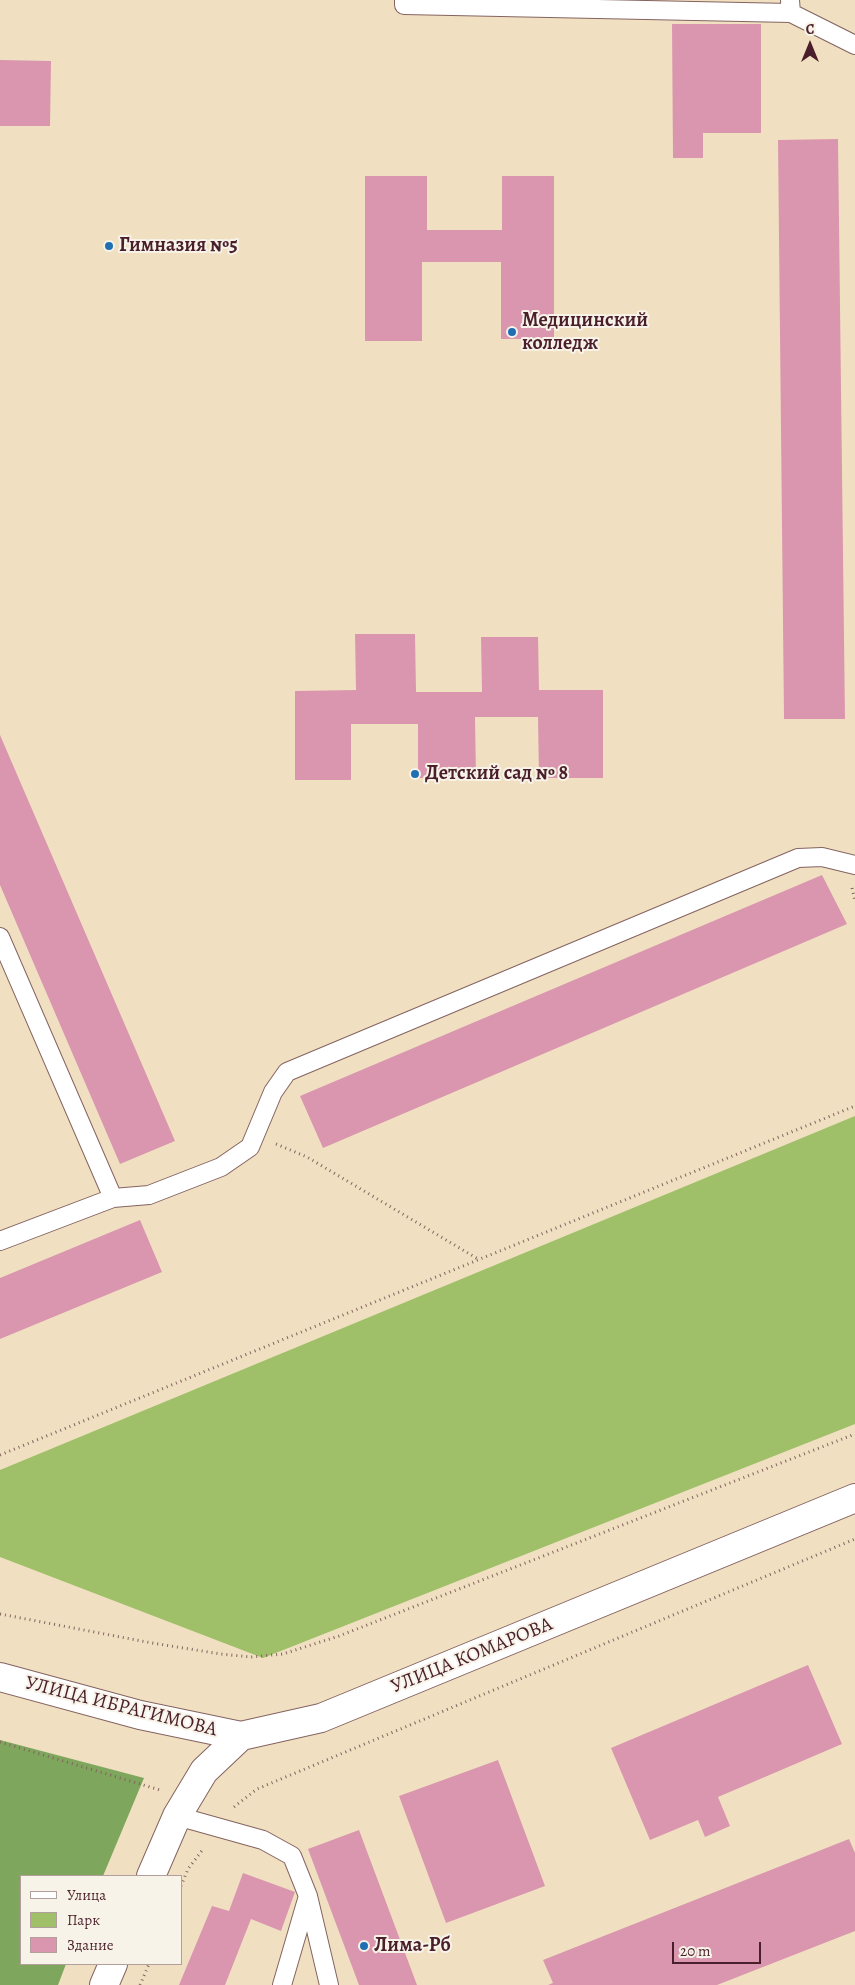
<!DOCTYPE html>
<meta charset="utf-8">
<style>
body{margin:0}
#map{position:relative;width:855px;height:1985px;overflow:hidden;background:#f0e0c1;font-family:Alegreya,serif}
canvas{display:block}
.legend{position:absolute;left:20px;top:1875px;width:162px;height:90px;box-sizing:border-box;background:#f7f3e8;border:1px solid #b29e9c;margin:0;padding:6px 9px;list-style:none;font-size:15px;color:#4a1f2b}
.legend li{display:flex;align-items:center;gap:10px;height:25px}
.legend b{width:25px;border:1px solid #b29e9c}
.north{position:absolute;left:785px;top:20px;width:50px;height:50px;-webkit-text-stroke:4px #f7f3e8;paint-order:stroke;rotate:0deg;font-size:14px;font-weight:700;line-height:20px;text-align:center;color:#4a1f2b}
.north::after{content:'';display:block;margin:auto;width:18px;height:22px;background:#4a1f2b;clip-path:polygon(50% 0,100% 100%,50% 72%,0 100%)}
.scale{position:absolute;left:672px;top:1942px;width:89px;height:22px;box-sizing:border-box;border:2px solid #4a1f2b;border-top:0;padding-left:6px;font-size:15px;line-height:18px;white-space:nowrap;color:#4a1f2b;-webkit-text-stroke:4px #f7f3e8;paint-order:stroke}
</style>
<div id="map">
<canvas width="855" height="1985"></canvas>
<ul class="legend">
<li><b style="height:6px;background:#fff"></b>Улица</li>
<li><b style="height:14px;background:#9fc069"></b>Парк</li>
<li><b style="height:14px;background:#da96af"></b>Здание</li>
</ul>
<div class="north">С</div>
<div class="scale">20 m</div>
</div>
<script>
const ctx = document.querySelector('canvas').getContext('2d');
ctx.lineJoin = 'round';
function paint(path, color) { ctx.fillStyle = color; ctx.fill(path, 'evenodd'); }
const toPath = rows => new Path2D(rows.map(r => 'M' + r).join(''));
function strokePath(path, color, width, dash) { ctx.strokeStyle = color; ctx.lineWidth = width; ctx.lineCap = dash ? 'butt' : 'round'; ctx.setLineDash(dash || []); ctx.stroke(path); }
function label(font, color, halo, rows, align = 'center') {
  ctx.font = font + ' Alegreya,serif'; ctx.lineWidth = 4; ctx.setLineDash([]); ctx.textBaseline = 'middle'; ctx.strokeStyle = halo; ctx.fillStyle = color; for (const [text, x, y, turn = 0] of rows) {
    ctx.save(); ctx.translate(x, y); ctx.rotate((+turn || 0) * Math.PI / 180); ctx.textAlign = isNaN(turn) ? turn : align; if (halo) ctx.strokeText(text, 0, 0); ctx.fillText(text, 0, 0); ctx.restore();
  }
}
const green = toPath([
 [855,1116,855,1424,263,1658,0,1557,0,1470]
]);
const forest = toPath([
 [0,1740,144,1778,103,1876,21,1876,21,1964,66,1964,58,1985,0,1985]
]);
const building = toPath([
 [672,24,761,24,761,133,703,133,703,158,673,158],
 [0,60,51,61,50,126,0,126],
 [838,139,845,719,784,719,778,140],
 [365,176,427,176,427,230,502,230,502,176,554,176,554,339,501,339,501,262,422,262,422,341,365,341],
 [355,634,415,634,416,692,482,692,481,637,538,637,539,690,603,690,603,778,539,778,538,717,475,717,476,778,418,778,418,724,351,724,351,780,295,780,295,691,356,690],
 [0,735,175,1141,120,1164,0,885],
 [822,875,847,924,323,1148,300,1096],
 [140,1220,162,1272,0,1339,0,1278],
 [808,1665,842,1744,718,1797,730,1826,705,1837,698,1820,650,1840,611,1748],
 [498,1760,545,1886,446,1923,399,1796],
 [359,1830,417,1985,359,1985,308,1849],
 [849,1839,855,1853,855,1931,717,1985,548,1985,553,1983,543,1960],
 [243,1873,295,1892,281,1931,251,1919,225,1985,179,1985,212,1906,229,1911]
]);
const path = toPath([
 [852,888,855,901],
 [276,1144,307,1157,478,1259],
 [0,1455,855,1106],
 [0,1614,152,1643,221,1654,251,1657,283,1654,339,1636,855,1434],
 [0,1742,160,1790],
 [234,1807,257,1789,855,1539],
 [181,1886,188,1869,204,1848],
 [140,1985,149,1964]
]);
const lane = toPath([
 [404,0,404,5,791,13],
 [790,0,791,13,855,45],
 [0,937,113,1198],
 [0,1241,113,1198,149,1195,221,1167,250,1147,273,1092,287,1072,798,858,822,857,855,865],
 [177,1816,263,1840,292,1856,308,1896,329,1985],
 [282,1985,308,1896]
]);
const secondary = toPath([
 [0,1677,140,1715,241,1736],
 [151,1876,177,1816,204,1771,241,1736,321,1718,855,1498],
 [104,1985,113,1964]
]);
const markers = [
 [109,246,5,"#1f6fb2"],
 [512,332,5,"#1f6fb2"],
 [415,774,5,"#1f6fb2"],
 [364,1946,5,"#1f6fb2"]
];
const poiNames = [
 ["Гимназия №5",119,246],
 ["Медицинский",522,321],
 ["колледж",522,344],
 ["Детский сад № 8",425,774],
 ["Лима-Рб",374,1946]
];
const streetNames = [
 ["УЛИЦА КОМАРОВА",472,1656,-22],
 ["УЛИЦА ИБРАГИМОВА",121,1707,14]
];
paint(green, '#9fc069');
paint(forest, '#7fa65d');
paint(building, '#da96af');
strokePath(lane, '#846360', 20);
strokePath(secondary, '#846360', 30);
strokePath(path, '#846360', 3, [1, 4]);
strokePath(lane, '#fff', 18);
strokePath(secondary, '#fff', 28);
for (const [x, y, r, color] of markers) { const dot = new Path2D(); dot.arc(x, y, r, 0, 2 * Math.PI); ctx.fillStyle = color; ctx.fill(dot); strokePath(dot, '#f7f3e8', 2); }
label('bold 20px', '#4a1f2b', '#f7f3e8', poiNames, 'left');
label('20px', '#4a1f2b', '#f7f3e8', streetNames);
</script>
